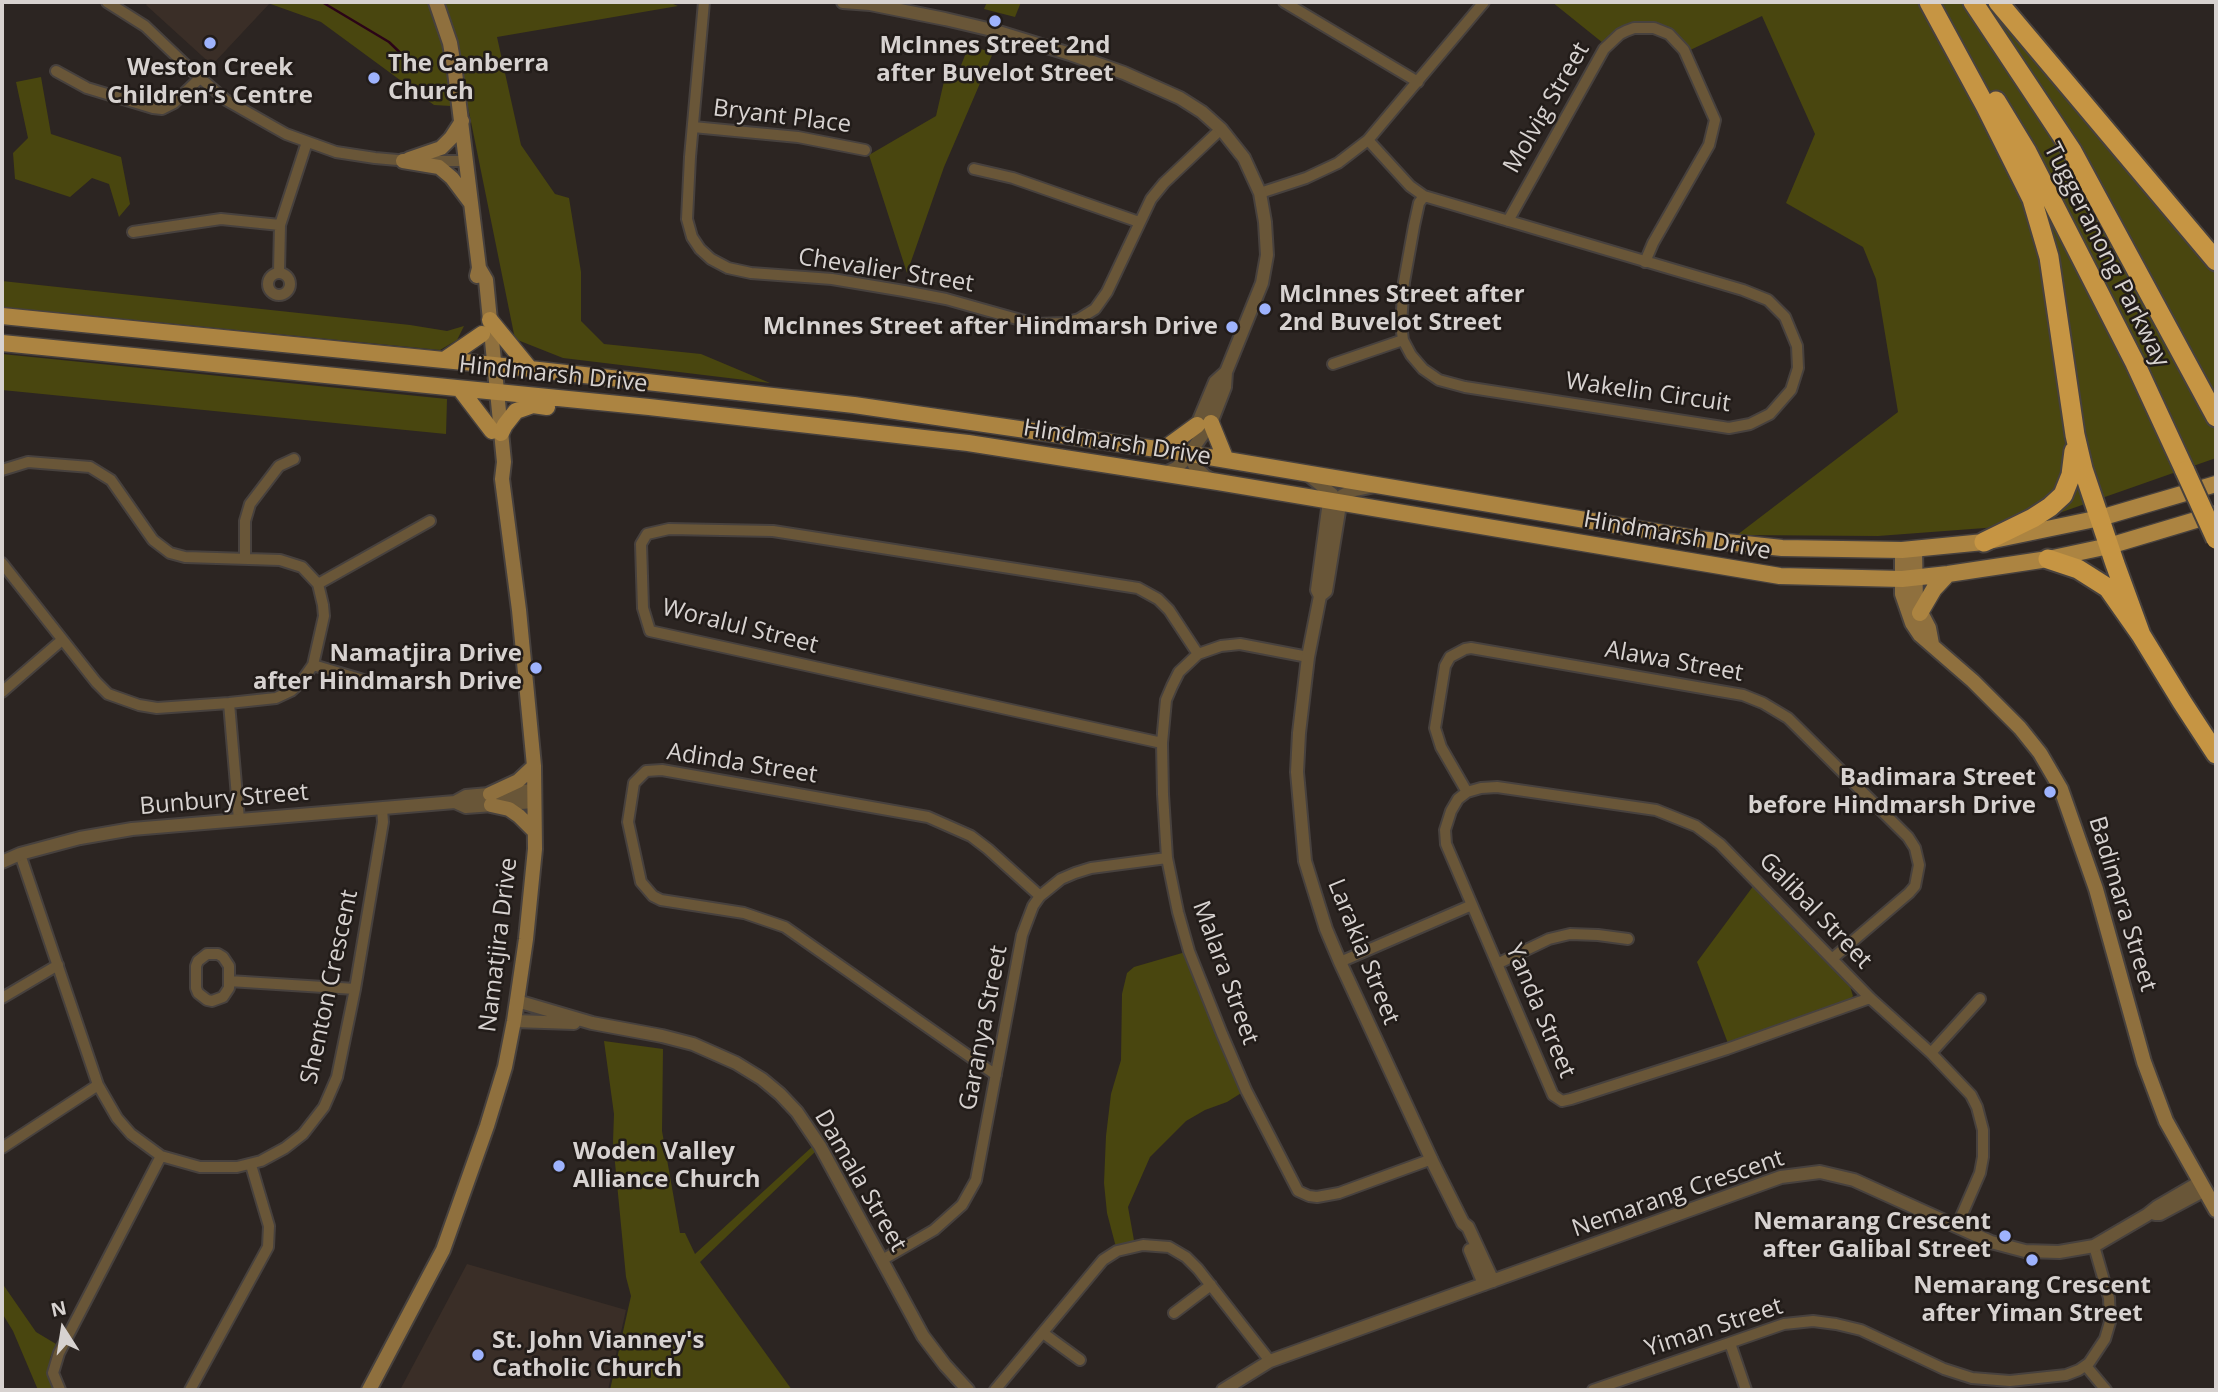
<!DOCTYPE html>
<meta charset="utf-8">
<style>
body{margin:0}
#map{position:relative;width:2218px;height:1392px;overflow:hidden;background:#2c2522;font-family:"Open Sans",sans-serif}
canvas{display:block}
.frame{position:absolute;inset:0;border:4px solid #d7d2d0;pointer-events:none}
.north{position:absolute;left:28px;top:1294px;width:70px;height:70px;-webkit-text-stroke:5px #221c19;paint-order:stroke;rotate:348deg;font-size:19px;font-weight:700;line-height:28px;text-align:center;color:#d7d2d0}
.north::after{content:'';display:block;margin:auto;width:24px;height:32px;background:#d7d2d0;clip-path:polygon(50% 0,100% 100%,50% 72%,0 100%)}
</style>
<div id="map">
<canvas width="2218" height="1392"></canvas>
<div class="frame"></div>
<div class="north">N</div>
</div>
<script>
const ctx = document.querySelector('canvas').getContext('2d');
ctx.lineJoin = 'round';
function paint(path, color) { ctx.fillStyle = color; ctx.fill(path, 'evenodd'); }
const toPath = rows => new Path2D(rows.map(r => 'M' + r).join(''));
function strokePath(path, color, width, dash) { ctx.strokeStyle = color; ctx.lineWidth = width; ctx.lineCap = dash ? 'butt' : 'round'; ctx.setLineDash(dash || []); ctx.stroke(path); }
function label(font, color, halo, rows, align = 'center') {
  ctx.font = font + ' "Open Sans",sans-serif'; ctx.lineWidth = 5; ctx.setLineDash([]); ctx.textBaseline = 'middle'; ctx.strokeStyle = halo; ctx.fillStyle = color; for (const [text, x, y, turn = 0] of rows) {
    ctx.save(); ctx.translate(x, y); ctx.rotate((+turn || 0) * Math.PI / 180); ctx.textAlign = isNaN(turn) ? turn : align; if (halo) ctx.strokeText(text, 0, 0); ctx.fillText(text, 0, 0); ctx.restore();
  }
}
const built = toPath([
 [148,2,265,2,270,3,212,65,146,5],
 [467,1264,626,1310,608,1390,400,1390]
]);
const green = toPath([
 [265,2,668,2,678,6,497,37,521,145,555,194,569,198,581,272,581,321,604,344,701,354,770,383,563,358,515,339,468,107,434,105,321,22],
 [987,2,1021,2,1015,17,984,9],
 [1552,2,1993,2,2216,266,2216,458,2025,525,1878,536,1737,535,1898,412,1876,279,1863,247,1786,203,1815,134,1762,16,1686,52,1657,29,1629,23,1603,43],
 [969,45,993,53,944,167,907,273,869,155,936,116,945,77,960,68],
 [41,77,51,134,121,157,130,204,119,217,109,184,92,178,70,197,15,179,13,153,28,138,16,82],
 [2,281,410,325,447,331,464,326,457,340,440,350,2,307],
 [2,354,447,399,446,434,2,390],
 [1757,881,1849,983,1853,996,1847,1003,1729,1046,1697,962],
 [1189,951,1246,1090,1227,1102,1205,1110,1186,1121,1150,1157,1128,1207,1135,1246,1117,1251,1107,1213,1104,1183,1106,1136,1111,1094,1121,1060,1122,994,1127,973,1134,967],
 [604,1041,663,1049,662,1131,680,1233,685,1233,695,1254,813,1146,815,1152,700,1262,792,1390,610,1390,631,1296,626,1277,613,1142,614,1114],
 [2,1283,36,1332,56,1344,50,1358,49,1371,55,1390,38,1390,13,1331,2,1313]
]);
const stream = toPath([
 [322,2,389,42,416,68]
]);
const minor = toPath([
 [107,2,145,26,191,70,226,100,270,125,286,134,336,152,375,158,409,161],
 [704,2,690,157,687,219,692,237,700,249,711,259,728,268,751,273,832,279,904,291,946,299,1035,324,1064,323,1079,319,1095,309,1107,292,1151,199,1164,183,1221,129],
 [1284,2,1418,82],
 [56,71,87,88,153,108,162,109,174,103,200,78],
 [693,127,798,137,865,150],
 [1368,140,1410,186,1424,196,1419,203,1414,226,1404,282,1401,324,1403,340,1411,355,1423,369,1439,380,1465,387,1729,428,1750,424,1770,414,1791,390,1798,368,1797,346,1785,317,1768,300,1743,290,1424,196],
 [429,161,466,161],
 [974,169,1013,178,1139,222],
 [1260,193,1306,178,1338,163,1368,140,1484,2],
 [1508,221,1604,49,1620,34,1626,31,1634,28,1654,28,1669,34,1684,50,1715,120,1709,145,1653,243,1645,262],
 [133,232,221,219,280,225],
 [279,272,280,225,307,142],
 '268 284a11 11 0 1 1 22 0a11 11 0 1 1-22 0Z',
 [1333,364,1403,340],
 [2,470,28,462,90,467,111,480,153,540,170,553,185,557,280,560,302,567,318,584,323,605,324,616,313,665,301,682,291,691,276,698,229,703,157,708,139,705,108,694,96,682,2,563],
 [245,558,245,521,250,504,279,466,294,459],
 [318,584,430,521],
 [1308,657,1240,644,1221,646,1198,654,1179,672,1172,686,1166,700,1162,743,1163,794,1167,858,1178,912,1189,951,1222,1034,1246,1090,1298,1191,1309,1196,1317,1197,1339,1193,1432,1159],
 [313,665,377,684],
 [2,692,62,640],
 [229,703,239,820],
 [1162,743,650,631,643,608,641,544,647,534,669,529,773,531,1138,588,1158,599,1169,610,1198,654],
 [1467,792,1441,747,1435,728,1445,666,1450,657,1465,649,1471,648,1743,695,1763,703,1788,718,1908,837,1915,848,1919,865,1915,886,1909,893,1833,958],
 [20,854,98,1085,117,1118,131,1134,161,1156,200,1167,237,1167,261,1161,285,1148,303,1134,324,1107,337,1077,355,989,383,822,382,808],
 [1340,962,1472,905],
 [1497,964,1549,939,1570,934,1598,935,1628,939],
 [229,981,229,966,223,957,218,954,207,954,198,961,196,966,196,988,198,993,207,1000,212,1001,223,997,229,988,229,981,355,989],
 [2,998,58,965],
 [1870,998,1727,1049,1571,1099,1562,1101,1553,1095,1446,844,1445,830,1451,811,1458,799,1467,792,1481,788,1497,787,1656,810,1696,826,1720,844,1870,998,1931,1053,1971,1095,1977,1107,1983,1130,1983,1157,1980,1173,1957,1226],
 [1931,1053,1980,999],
 [996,1075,785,927,744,913,661,900,653,896,641,882,628,822,634,783,646,771,662,770,928,817,971,836,988,849,1040,896],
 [2,1148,98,1085],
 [882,1260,934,1230,962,1205,976,1180,1022,935,1033,906,1040,896,1061,879,1075,873,1091,868,1167,858],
 [1174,1313,1211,1285],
 [1043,1333,1080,1360],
 [1730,1343,1746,1390],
 [2086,1366,2106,1390],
 [60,1390,53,1373,59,1353,161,1156],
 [190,1390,268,1247,269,1226,251,1165],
 [995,1390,1103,1260,1117,1251,1143,1245,1169,1247,1186,1257,1198,1269,1270,1361],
 [1593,1390,1784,1324,1813,1321,1836,1324,1861,1330,1944,1369,1972,1378,2010,1381,2066,1375,2079,1370,2089,1363,2105,1339,2110,1322,2109,1298,2094,1246]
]);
const tertiary = toPath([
 [843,2,870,4,945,19,992,30,1070,54,1124,73,1180,98,1202,112,1221,129,1244,158,1260,193,1265,222,1267,255,1262,283,1226,372,1225,387,1211,423,1184,461,1176,468,1163,474],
 [1194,432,1215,382,1226,372],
 [1191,450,1194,465,1205,476,1214,481],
 [1307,474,1332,494,1339,511,1326,591,1320,596],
 [1375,486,1351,491,1343,495,1328,509,1317,590,1320,596,1308,657,1299,733,1297,772,1305,861,1326,929,1340,962,1434,1165,1463,1223,1468,1227,1493,1281],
 [455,802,466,807,534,802],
 [2,862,20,854,80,838,132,829,455,802,466,796,534,790],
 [517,1001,592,1023,662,1036,693,1044,736,1063,762,1079,780,1094,797,1112,820,1146,923,1336,945,1365,968,1390],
 [514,1021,574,1023],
 [2155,1214,2160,1214,2205,1190],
 [1470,1250,1484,1284],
 [1223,1390,1270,1361,1781,1177,1820,1172,1854,1180,1991,1242,2025,1251,2059,1252,2094,1246,2147,1215,2157,1207,2200,1182]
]);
const secondary = toPath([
 [436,2,450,43,455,72,479,268,477,276],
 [409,159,441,148,451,138,462,121],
 [403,161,439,167,452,178,470,202],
 [1915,549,1916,603,1929,628,1932,644],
 [1902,550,1902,594,1912,623,1920,635,1973,681,2020,728,2040,753,2061,789,2096,889,2144,1062,2166,1121,2216,1210],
 [490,794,518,781,534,766],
 [491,805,509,809,519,816,534,831],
 [369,1390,443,1250,487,1126,505,1067,514,1021,526,939,535,849,534,766,519,610,502,479,504,462,486,280,479,268]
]);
const primary = toPath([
 [2,316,494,365,854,405,1191,454,1699,539,1782,548,1902,550,1984,542,2100,518,2216,484],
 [490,320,530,369],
 [2,343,649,407,968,443,1218,482,1780,576,1902,579,1948,574,2048,559,2109,546,2216,514],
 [444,360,482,334],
 [460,389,492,431],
 [1211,423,1226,460],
 [501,433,505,425,516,411,533,405,547,407],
 [1164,449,1197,425],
 [1920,613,1934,589,1948,574]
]);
const motorway = toPath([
 [1929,2,1986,107,2032,199,2049,257,2075,435,2083,469,2115,564,2141,635],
 [1973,2,2072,151,2216,417],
 [1998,2,2216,261],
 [1996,101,2027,152,2135,363,2185,471],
 [1984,542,2033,518,2050,507,2063,495,2071,475,2074,451],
 [2048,559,2078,569,2108,588,2141,635,2182,702,2216,754]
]);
const motorwayBridge = toPath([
 [2185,471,2216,539]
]);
const markers = [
 [995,21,7,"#9eb3fd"],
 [210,43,7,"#9eb3fd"],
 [374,78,7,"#9eb3fd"],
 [1265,309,7,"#9eb3fd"],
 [1232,327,7,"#9eb3fd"],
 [536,668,7,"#9eb3fd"],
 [2050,792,7,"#9eb3fd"],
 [559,1166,7,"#9eb3fd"],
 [2005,1236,7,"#9eb3fd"],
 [2032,1260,7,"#9eb3fd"],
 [478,1355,7,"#9eb3fd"]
];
const poiNames = [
 ["McInnes Street 2nd",995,46,"center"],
 ["after Buvelot Street",995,74,"center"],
 ["The Canberra",388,64],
 ["Church",388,92],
 ["Weston Creek",210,68,"center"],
 ["Children’s Centre",210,96,"center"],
 ["McInnes Street after",1279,295],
 ["2nd Buvelot Street",1279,323],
 ["McInnes Street after Hindmarsh Drive",1218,327,"right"],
 ["Namatjira Drive",522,654,"right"],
 ["after Hindmarsh Drive",522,682,"right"],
 ["Badimara Street",2036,778,"right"],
 ["before Hindmarsh Drive",2036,806,"right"],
 ["Woden Valley",573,1152],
 ["Alliance Church",573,1180],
 ["Nemarang Crescent",1991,1222,"right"],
 ["after Galibal Street",1991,1250,"right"],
 ["Nemarang Crescent",2032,1286,"center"],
 ["after Yiman Street",2032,1314,"center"],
 ["St. John Vianney's",492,1341],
 ["Catholic Church",492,1369]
];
const streetNames = [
 ["Molvig Street",1547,108,-60],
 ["Bryant Place",782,117,7],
 ["Tuggeranong Parkway",2106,255,63],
 ["Chevalier Street",886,271,9],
 ["Hindmarsh Drive",553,375,6],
 ["Wakelin Circuit",1648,393,8],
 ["Hindmarsh Drive",1117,443,9],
 ["Hindmarsh Drive",1677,536,10],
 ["Woralul Street",740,627,14],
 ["Alawa Street",1674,662,10],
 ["Adinda Street",742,764,9],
 ["Bunbury Street",224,800,-5],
 ["Badimara Street",2122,904,73],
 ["Galibal Street",1815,911,46],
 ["Namatjira Drive",499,945,-83],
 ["Larakia Street",1363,952,68],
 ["Malara Street",1225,973,70],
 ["Shenton Crescent",330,987,-78],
 ["Yanda Street",1540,1011,67],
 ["Garanya Street",984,1028,-79],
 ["Damala Street",860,1181,60],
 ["Nemarang Crescent",1678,1194,-19],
 ["Yiman Street",1714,1328,-18]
];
paint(built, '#3a2e27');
paint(green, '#49460f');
strokePath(stream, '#2b0417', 2.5);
strokePath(minor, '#47413e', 14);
strokePath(tertiary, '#47413e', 16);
strokePath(secondary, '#47413e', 18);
strokePath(primary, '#47413e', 19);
strokePath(motorway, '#47413e', 23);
strokePath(minor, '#695638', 10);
strokePath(tertiary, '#695638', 12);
strokePath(secondary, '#8f703e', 14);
strokePath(primary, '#ac8441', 16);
strokePath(motorway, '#c69543', 19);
strokePath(motorwayBridge, '#47413e', 23, []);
strokePath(motorwayBridge, '#c69543', 19);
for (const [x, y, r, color] of markers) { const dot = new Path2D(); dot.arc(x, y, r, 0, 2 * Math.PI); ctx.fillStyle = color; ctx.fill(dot); strokePath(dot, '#221c19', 2.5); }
label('bold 24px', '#d7d2d0', '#221c19', poiNames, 'left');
label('24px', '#d7d2d0', '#221c19', streetNames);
</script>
